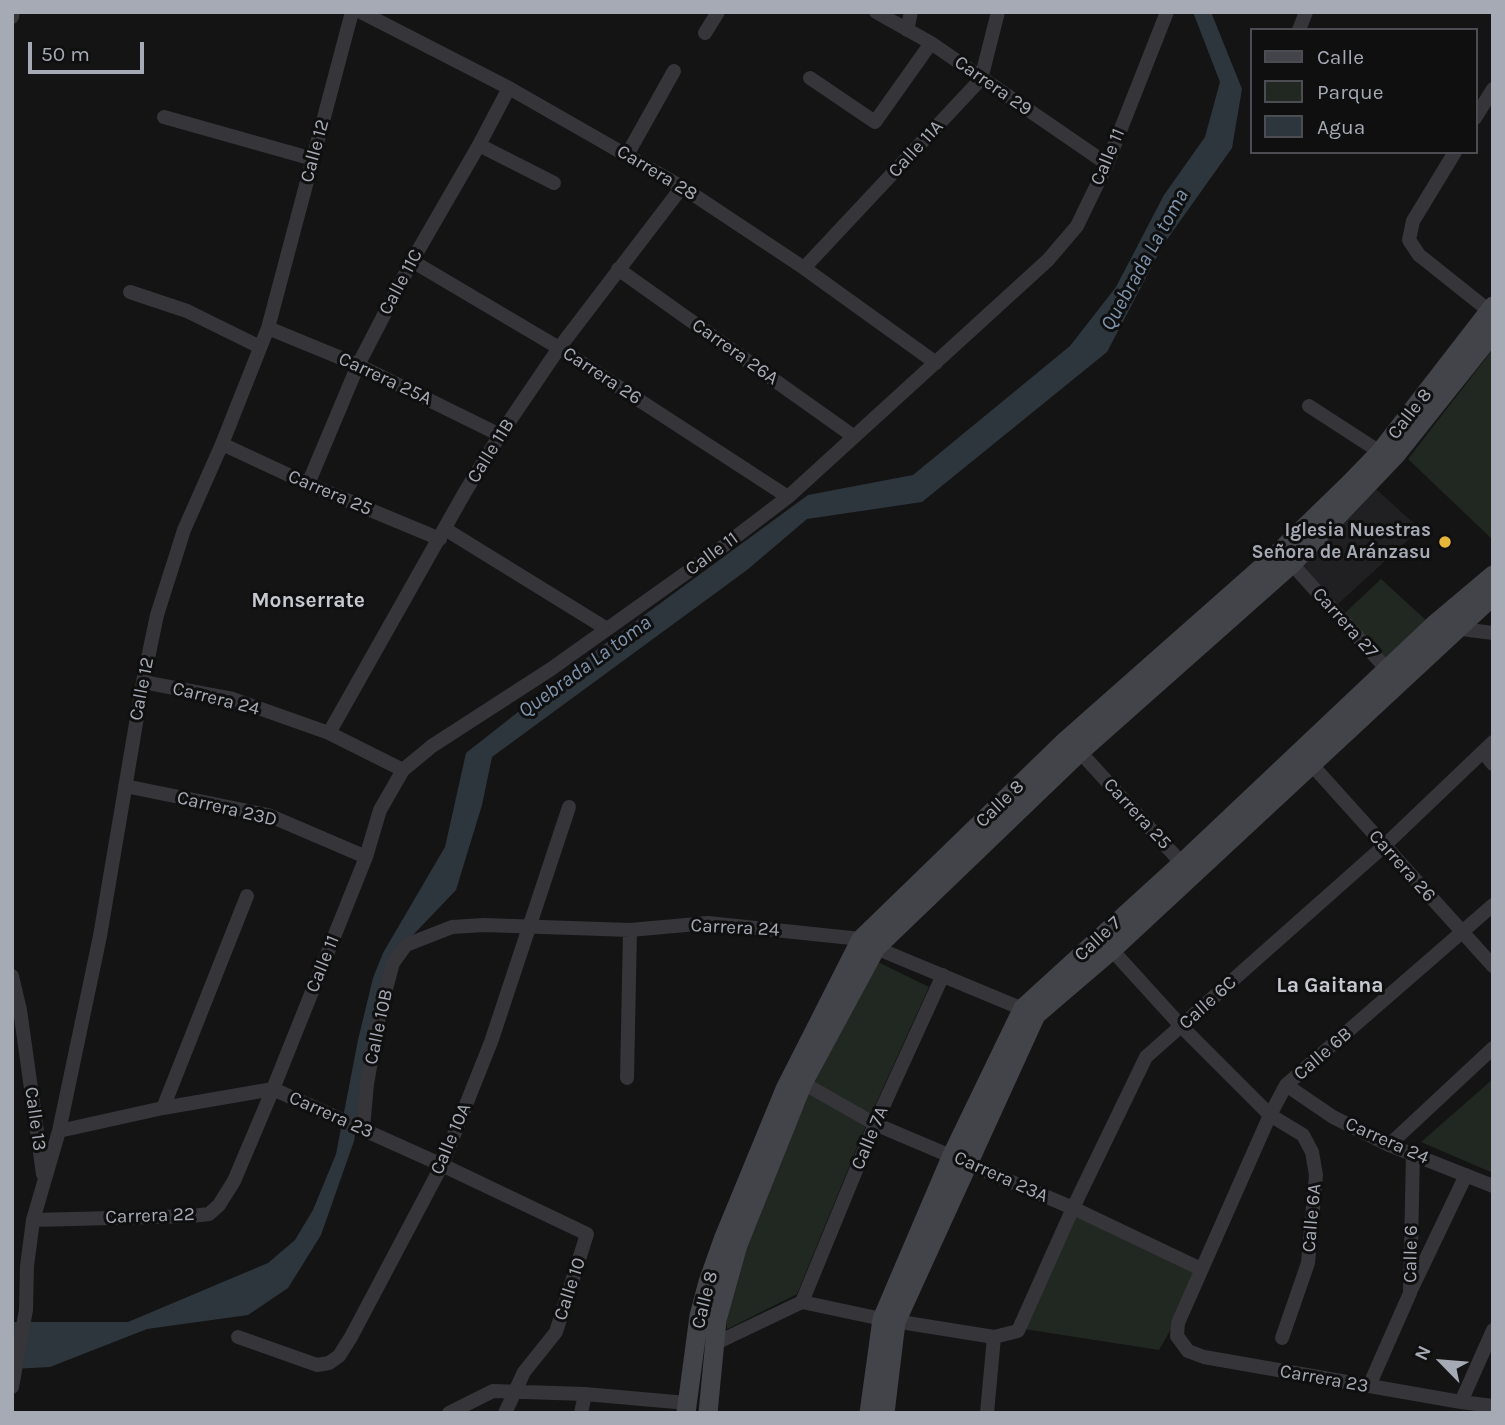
<!DOCTYPE html>
<meta charset="utf-8">
<style>
body{margin:0}
#map{position:relative;width:1505px;height:1425px;overflow:hidden;background:#141415;font-family:Karla,sans-serif}
canvas{display:block}
.frame{position:absolute;inset:0;border:14px solid #a6aab5;pointer-events:none}
.legend{position:absolute;left:1250px;top:28px;width:228px;height:126px;box-sizing:border-box;background:#0f0f10;border:2px solid #4b4d52;margin:0;padding:9px 12px;list-style:none;font-size:21px;color:#a6aab5}
.legend li{display:flex;align-items:center;gap:14px;height:35px}
.legend b{width:35px;border:2px solid #4b4d52}
.north{position:absolute;left:1407px;top:1327px;width:70px;height:70px;-webkit-text-stroke:5px #0f0f10;paint-order:stroke;rotate:295deg;font-size:19px;font-weight:700;line-height:28px;text-align:center;color:#a6aab5}
.north::after{content:'';display:block;margin:auto;width:24px;height:32px;background:#a6aab5;clip-path:polygon(50% 0,100% 100%,50% 72%,0 100%)}
.scale{position:absolute;left:28px;top:42px;width:116px;height:32px;box-sizing:border-box;border:4px solid #a6aab5;border-top:0;padding-left:9px;font-size:21px;line-height:24px;white-space:nowrap;color:#a6aab5;-webkit-text-stroke:5px #0f0f10;paint-order:stroke}
</style>
<div id="map">
<canvas width="1505" height="1425"></canvas>
<div class="frame"></div>
<ul class="legend">
<li><b style="height:9px;background:#43444a"></b>Calle</li>
<li><b style="height:19px;background:#202821"></b>Parque</li>
<li><b style="height:19px;background:#2e363d"></b>Agua</li>
</ul>
<div class="north">N</div>
<div class="scale">50 m</div>
</div>
<script>
const ctx = document.querySelector('canvas').getContext('2d');
ctx.lineJoin = 'round';
function paint(path, color) { ctx.fillStyle = color; ctx.fill(path, 'evenodd'); }
const toPath = rows => new Path2D(rows.map(r => 'M' + r).join(''));
function strokePath(path, color, width, dash) { ctx.strokeStyle = color; ctx.lineWidth = width; ctx.lineCap = dash ? 'butt' : 'round'; ctx.setLineDash(dash || []); ctx.stroke(path); }
function label(font, color, halo, rows, align = 'center') {
  ctx.font = font + ' Karla,sans-serif'; ctx.lineWidth = 6; ctx.setLineDash([]); ctx.textBaseline = 'middle'; ctx.strokeStyle = halo; ctx.fillStyle = color; for (const [text, x, y, turn = 0] of rows) {
    ctx.save(); ctx.translate(x, y); ctx.rotate((+turn || 0) * Math.PI / 180); ctx.textAlign = isNaN(turn) ? turn : align; if (halo) ctx.strokeText(text, 0, 0); ctx.fillText(text, 0, 0); ctx.restore();
  }
}
const built = toPath([
 [1376,489,1420,529,1338,604,1300,564]
]);
const green = toPath([
 [1493,349,1493,540,1408,459],
 [1381,579,1429,623,1386,662,1344,614],
 [876,961,929,987,867,1123,797,1294,727,1329,726,1316,731,1284,811,1087],
 [1493,1079,1493,1173,1421,1142],
 [1076,1213,1197,1270,1175,1322,1159,1350,1024,1329]
]);
const water = toPath([
 [1193,12,1211,12,1242,89,1232,148,1163,245,1107,352,922,502,807,519,747,570,492,757,482,805,456,890,392,957,359,1106,354,1141,321,1235,288,1288,248,1315,147,1329,50,1367,12,1369,12,1322,128,1322,268,1263,295,1240,313,1210,336,1154,358,1040,373,978,383,953,445,847,466,753,598,649,808,495,913,475,1070,346,1116,287,1164,195,1205,137,1220,82]
]);
const street = toPath([
 [361,12,509,88,682,187,804,268,936,363],
 [876,12,931,43,1107,164],
 [12,17,13,12],
 [907,30,911,12],
 [1299,30,1306,12],
 [705,33,718,12],
 [810,78,875,122,931,43],
 [164,117,313,159],
 [1475,118,1493,89],
 [479,145,554,183],
 [1455,152,1413,221,1409,240,1419,255,1493,314],
 [627,155,674,71],
 [412,261,559,348,788,497],
 [804,268,981,79,998,12],
 [618,269,853,436],
 [130,292,187,311,260,347],
 [268,328,358,365,500,435],
 [1309,406,1380,452],
 [222,444,308,484,440,539],
 [308,484,358,365,412,261,479,145,509,88],
 [445,529,607,629],
 [1292,564,1392,675],
 [1454,628,1493,633],
 [143,682,233,699,329,733,403,770],
 [329,733,465,492,500,435,559,348,682,187],
 [1080,752,1188,870],
 [1483,752,1493,764],
 [1312,765,1493,966],
 [125,786,268,815,366,857],
 [1493,905,1286,1085,1270,1115,1178,1323,1177,1336,1188,1351,1204,1357,1461,1402,1493,1406],
 [1112,950,1182,1027,1270,1115,1303,1135,1312,1152,1316,1175,1308,1263,1282,1338],
 [12,976,20,1010,43,1174],
 [627,1078,630,930],
 [803,1083,875,1124,1073,1208,1201,1269],
 [1286,1085,1333,1117,1389,1145,1493,1186],
 [163,1108,247,896],
 [363,1129,367,1084,380,1011,393,963,406,945,452,927,484,925,630,930,708,923,861,939,876,948,1030,1012],
 [59,1131,163,1108,273,1089,442,1165,587,1234,556,1332,524,1372,505,1413],
 [1389,1145,1493,1048],
 [33,1220,192,1216,209,1214,219,1205,234,1181,273,1089,366,857,380,810,403,770,432,746,551,669,721,548,788,497,1048,260,1077,226,1107,164,1167,12],
 [1412,1288,1466,1175],
 [802,1302,875,1124,943,975],
 [238,1337,317,1365,329,1363,339,1356,351,1337,442,1165,491,1042,569,807],
 [714,1344,802,1302,882,1319,994,1337,1018,1331,1073,1208,1146,1057,1384,846,1493,742],
 [1369,1386,1410,1293,1413,1154],
 [12,1387,26,1310,27,1266,33,1220,59,1131,100,936,143,682,157,615,184,530,222,444,268,328,352,12],
 [1461,1402,1493,1330],
 [449,1413,493,1391,585,1394,687,1403],
 [581,1413,585,1394],
 [987,1413,994,1337]
]);
const secondary = toPath([
 [686,1413,699,1316,708,1282,724,1237,785,1089,861,939,1065,741,1280,551,1350,483,1380,452,1493,306],
 [708,1413,717,1320,738,1245,803,1083,876,948,1080,752,1292,564,1395,456,1493,333],
 [869,1413,882,1319,952,1155,1023,1008,1182,863,1436,623,1493,575],
 [885,1413,896,1322,1036,1015,1112,950,1493,596]
]);
const markers = [
 [1445,542,7,"#e6b63b"]
];
const streetNames = [
 ["Carrera 29",993,86,35],
 ["Calle 11A",916,149,-47],
 ["Calle 12",315,151,-75],
 ["Calle 11",1108,157,-67],
 ["Carrera 28",657,173,31],
 ["Calle 11C",401,282,-62],
 ["Carrera 26A",735,352,35],
 ["Carrera 26",602,376,33],
 ["Carrera 25A",385,379,25],
 ["Calle 8",1410,414,-52],
 ["Calle 11B",491,451,-58],
 ["Carrera 25",330,493,23],
 ["Calle 11",712,554,-36],
 ["Carrera 27",1345,623,48],
 ["Calle 12",142,689,-79],
 ["Carrera 24",216,699,14],
 ["Calle 8",1000,804,-44],
 ["Carrera 23D",227,809,13],
 ["Carrera 25",1137,814,47],
 ["Carrera 26",1402,866,48],
 ["Carrera 24",735,928,3],
 ["Calle 7",1098,939,-43],
 ["Calle 11",323,964,-68],
 ["Calle 6C",1208,1003,-42],
 ["Calle 10B",379,1027,-78],
 ["Calle 6B",1323,1054,-41],
 ["Carrera 23",331,1115,24],
 ["Calle 13",35,1119,82],
 ["Calle 7A",870,1138,-67],
 ["Calle 10A",451,1139,-67],
 ["Carrera 24",1387,1141,24],
 ["Carrera 23A",1001,1177,24],
 ["Carrera 22",150,1216,-2],
 ["Calle 6A",1312,1218,-85],
 ["Calle 6",1411,1254,-89],
 ["Calle 10",570,1289,-72],
 ["Calle 8",705,1300,-76],
 ["Carrera 23",1324,1379,10]
];
const poiNames = [
 ["Iglesia Nuestras",1431,531],
 ["Señora de Aránzasu",1431,553]
];
const waterNames = [
 ["Quebrada La toma",1145,260,-61],
 ["Quebrada La toma",585,667,-36]
];
const neighbourhoodNames = [
 ["Monserrate",308,601],
 ["La Gaitana",1330,986]
];
paint(built, '#202022');
paint(green, '#202821');
paint(water, '#2e363d');
strokePath(street, '#35353a', 14);
strokePath(secondary, '#43444a', 19);
for (const [x, y, r, color] of markers) { const dot = new Path2D(); dot.arc(x, y, r, 0, 2 * Math.PI); ctx.fillStyle = color; ctx.fill(dot); strokePath(dot, '#0f0f10', 2.5); }
label('19px', '#a6aab5', '#0f0f10', streetNames);
label('bold 19px', '#a6aab5', '#0f0f10', poiNames, 'right');
label('italic 21px', '#7f95ae', '#0f0f10', waterNames);
label('bold 21px', '#c7c9d1', '#0f0f10', neighbourhoodNames);
</script>
